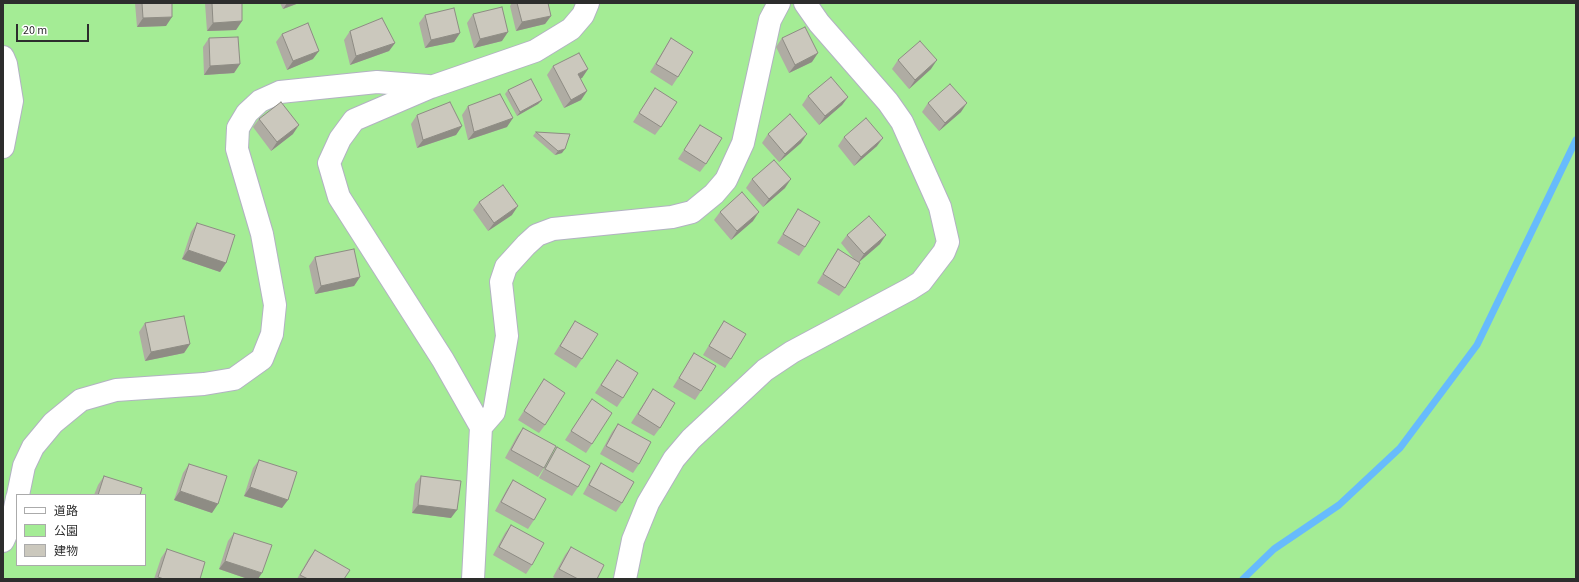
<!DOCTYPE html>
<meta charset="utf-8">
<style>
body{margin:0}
#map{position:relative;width:1579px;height:582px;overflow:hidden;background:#f0ebde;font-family:"Source Sans 3","Noto Sans JP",sans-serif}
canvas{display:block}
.frame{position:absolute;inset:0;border:4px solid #2d2d2d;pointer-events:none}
.legend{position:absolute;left:16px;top:494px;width:130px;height:72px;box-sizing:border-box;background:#fff;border:1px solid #ababab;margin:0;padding:5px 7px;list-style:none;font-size:12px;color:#2d2d2d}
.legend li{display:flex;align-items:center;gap:8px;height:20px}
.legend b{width:20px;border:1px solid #ababab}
.scale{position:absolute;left:16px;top:24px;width:73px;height:18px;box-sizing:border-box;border:2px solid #2d2d2d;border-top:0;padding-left:5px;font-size:12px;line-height:14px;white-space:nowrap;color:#2d2d2d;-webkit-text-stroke:3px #fff;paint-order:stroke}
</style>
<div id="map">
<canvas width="1579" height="582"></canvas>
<div class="frame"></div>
<ul class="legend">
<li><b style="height:5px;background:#fff"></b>道路</li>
<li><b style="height:11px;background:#a4ec95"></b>公園</li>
<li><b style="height:11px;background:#cbc8bd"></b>建物</li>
</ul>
<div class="scale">20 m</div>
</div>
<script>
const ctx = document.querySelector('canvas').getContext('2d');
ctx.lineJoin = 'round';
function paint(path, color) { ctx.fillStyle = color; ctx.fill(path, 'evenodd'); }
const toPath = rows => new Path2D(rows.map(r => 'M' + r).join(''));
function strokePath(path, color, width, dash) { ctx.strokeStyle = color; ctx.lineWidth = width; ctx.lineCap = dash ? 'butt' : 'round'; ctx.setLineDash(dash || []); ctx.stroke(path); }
const green = toPath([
 [3,3,1576,3,1576,579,3,579],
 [17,495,145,495,145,565,17,565]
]);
const stream = toPath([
 [1243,579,1274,549,1339,505,1400,448,1477,345,1576,140]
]);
const street = toPath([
 [3,57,6,64,12,101,3,147],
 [481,427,494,412,507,336,501,282,506,267,526,245,537,235,553,229,672,217,692,212,714,194,726,180,743,143,770,20,779,3],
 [18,495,24,466,33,447,53,423,81,400,116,390,204,384,234,379,262,359,272,334,275,305,262,234,237,149,238,128,247,113,260,101,280,92,377,82,428,86],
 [3,541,13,518,17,498],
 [473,579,481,427,443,360,339,197,329,163,340,139,354,120,431,87,535,51,571,29,583,15,588,3],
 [625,579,633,540,648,503,674,459,691,439,765,370,792,352,910,289,921,282,944,252,948,242,940,207,902,122,888,102,819,23,805,3]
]);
const wall = toPath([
 [135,3,172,3,166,26,137,27],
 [205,3,242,3,242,21,236,30,207,31],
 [280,3,299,3,283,9],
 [512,3,548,3,551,16,545,24,516,31,510,6],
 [473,14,502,41,474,48,467,23],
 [425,15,460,33,454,42,425,48,419,23],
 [350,31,395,43,389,51,350,65,344,40],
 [282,34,313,59,287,70,276,42],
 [209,38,240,64,234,73,204,75,203,47],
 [671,38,678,77,672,86,650,72],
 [782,38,812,62,789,73,776,47],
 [898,60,931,69,909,89,892,69],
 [553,66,588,69,582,78,580,78,587,91,581,100,564,108,547,75],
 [655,88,661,127,655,135,633,122],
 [508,90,542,100,538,104,517,116,505,94],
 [808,96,848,97,842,105,819,125,802,105],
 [928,103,961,112,939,131,922,112],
 [468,106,507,127,468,140,462,115],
 [417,115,462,126,456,135,417,148,411,124],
 [259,119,293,134,271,151,253,127],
 [700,125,706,164,700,172,678,159],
 [536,132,562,153,555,155,533,136],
 [768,134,801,143,779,162,762,143],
 [844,137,877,146,854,166,838,146],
 [752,179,785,188,763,207,746,188],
 [479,202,512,215,488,231,473,210],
 [798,209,805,247,799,256,777,243],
 [720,212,753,221,731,240,714,220],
 [197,223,226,263,220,272,182,259,191,232],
 [847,235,880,244,859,262,845,288,839,296,817,283,832,258,838,249,854,259,841,243],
 [315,257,360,277,354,286,315,294,309,266],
 [575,321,582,359,576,368,554,354],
 [724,321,731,359,725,368,703,355,718,330],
 [145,323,190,344,184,353,145,361,139,332],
 [694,353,701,391,695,400,673,387],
 [617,360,623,398,617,407,595,393],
 [544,379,545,425,539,433,518,420],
 [653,389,660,428,654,436,631,423],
 [592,399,592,444,586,453,565,440],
 [618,424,639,464,633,473,600,454,612,432],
 [523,428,544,468,538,477,505,458,517,436],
 [557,447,578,487,572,496,539,478,551,456],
 [259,460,282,508,244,496,253,468],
 [601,463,622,503,616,512,583,494,595,472],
 [189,464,212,513,174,500,183,473],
 [104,476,140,495,94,495,98,485],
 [421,476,451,518,412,513,415,484],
 [513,480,534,520,528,529,495,511,507,489],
 [511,525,532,565,526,574,493,555,505,533],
 [234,533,258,579,248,579,219,569,228,541],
 [571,547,597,579,556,579,553,577,565,555],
 [167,549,200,579,154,579,161,558],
 [315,550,344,579,297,579,309,558]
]);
const shadedWall = toPath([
 [287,3,299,3,283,9],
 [551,16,545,24,516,31,522,22],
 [172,17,166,26,137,27,143,18],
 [242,21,236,30,207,31,213,23],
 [508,32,502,41,474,48,480,39],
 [460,33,454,42,425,48,431,40],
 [395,43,389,51,350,65,356,56],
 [319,51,313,59,287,70,293,61],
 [818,53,812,62,789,73,795,65],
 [937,60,931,69,909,89,915,80],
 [240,64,234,73,204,75,210,66],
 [588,69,582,78,572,83,578,74],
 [587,91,581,100,564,108,571,100],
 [848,97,842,105,819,125,825,116],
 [542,100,538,104,517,116,520,112],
 [967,103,961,112,939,131,945,123],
 [513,118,507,127,468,140,474,132],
 [299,125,293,134,271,151,277,142],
 [462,126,456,135,417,148,423,140],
 [807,134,801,143,779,162,785,154],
 [883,138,877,146,854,166,861,157],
 [565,149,562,153,555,155,558,151],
 [791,179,785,188,763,207,769,199],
 [518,206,512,215,488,231,494,223],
 [759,212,753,221,731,240,737,231],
 [886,235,880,244,858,263,864,254],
 [188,250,226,263,220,272,182,259],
 [360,277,354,286,315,294,321,286],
 [190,344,184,353,145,361,151,352],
 [250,487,288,500,282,508,244,496],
 [180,491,218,504,212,513,174,500],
 [418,505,457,510,451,518,412,513],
 [225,561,262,573,258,579,248,579,219,569]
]);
const building = toPath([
 [142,3,172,3,172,17,143,18,142,3],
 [212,3,242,3,242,21,213,23,212,3],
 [517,3,548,3,551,16,522,22,517,3],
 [502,7,508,32,480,39,473,14,502,7],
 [454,8,460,33,431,40,425,15,454,8],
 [382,18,395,43,356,56,350,31,382,18],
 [308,23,319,51,293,61,282,34,308,23],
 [805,27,818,53,795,65,782,38,805,27],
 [238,37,240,64,210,66,209,38,238,37],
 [671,38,693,52,678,77,656,64,671,38],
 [920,41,937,60,915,80,898,60,920,41],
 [579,53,588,69,578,74,587,91,571,100,553,66,579,53],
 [831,77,848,97,825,116,808,96,831,77],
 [531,79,542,100,520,112,508,90,531,79],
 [950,84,967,103,945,123,928,103,950,84],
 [655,88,677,102,661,127,639,113,655,88],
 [500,94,513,118,474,132,468,106,500,94],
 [281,102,299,125,277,142,259,119,281,102],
 [450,102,462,126,423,140,417,115,450,102],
 [790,114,807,134,785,154,768,134,790,114],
 [866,118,883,138,861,157,844,137,866,118],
 [700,125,722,138,706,164,684,150,700,125],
 [536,132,570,134,565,149,558,151,536,132],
 [774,160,791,179,769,199,752,179,774,160],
 [503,185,518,206,494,223,479,202,503,185],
 [742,192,759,212,737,231,720,212,742,192],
 [798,209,820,222,805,247,783,234,798,209],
 [869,216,886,235,864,254,847,235,869,216],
 [197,223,235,235,226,263,188,250,197,223],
 [354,249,360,277,321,286,315,257,354,249],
 [838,249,860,263,845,288,823,274,838,249],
 [184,316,190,344,151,352,145,323,184,316],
 [575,321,598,334,582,359,560,346,575,321],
 [724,321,746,334,731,359,709,346,724,321],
 [694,353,716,366,701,391,679,378,694,353],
 [617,360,638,373,623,398,601,385,617,360],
 [544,379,565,393,545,425,524,411,544,379],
 [653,389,675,403,660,428,638,414,653,389],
 [592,399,612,413,592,444,571,431,592,399],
 [618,424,651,442,639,464,606,446,618,424],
 [523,428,556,446,544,468,511,450,523,428],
 [557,447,590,466,578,487,545,469,557,447],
 [259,460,297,472,288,500,250,487,259,460],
 [601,463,634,482,622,503,589,485,601,463],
 [189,464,227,476,218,504,180,491,189,464],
 [104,476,142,488,140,495,98,495,104,476],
 [421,476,461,481,457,510,418,505,421,476],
 [513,480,546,499,534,520,501,502,513,480],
 [511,525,544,543,532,565,499,547,511,525],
 [234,533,272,545,262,573,225,561,234,533],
 [571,547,604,565,597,579,578,579,559,569,571,547],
 [167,549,205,562,200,579,164,579,158,577,167,549],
 [315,550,350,570,344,579,308,579,300,575,315,550]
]);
paint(green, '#a4ec95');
strokePath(stream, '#67bbfc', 7);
strokePath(street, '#b2b2c2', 24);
strokePath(street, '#fff', 22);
paint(wall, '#afaca3');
paint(shadedWall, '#8e8c84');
paint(building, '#cbc8bd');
strokePath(building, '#8e8c84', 1);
</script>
